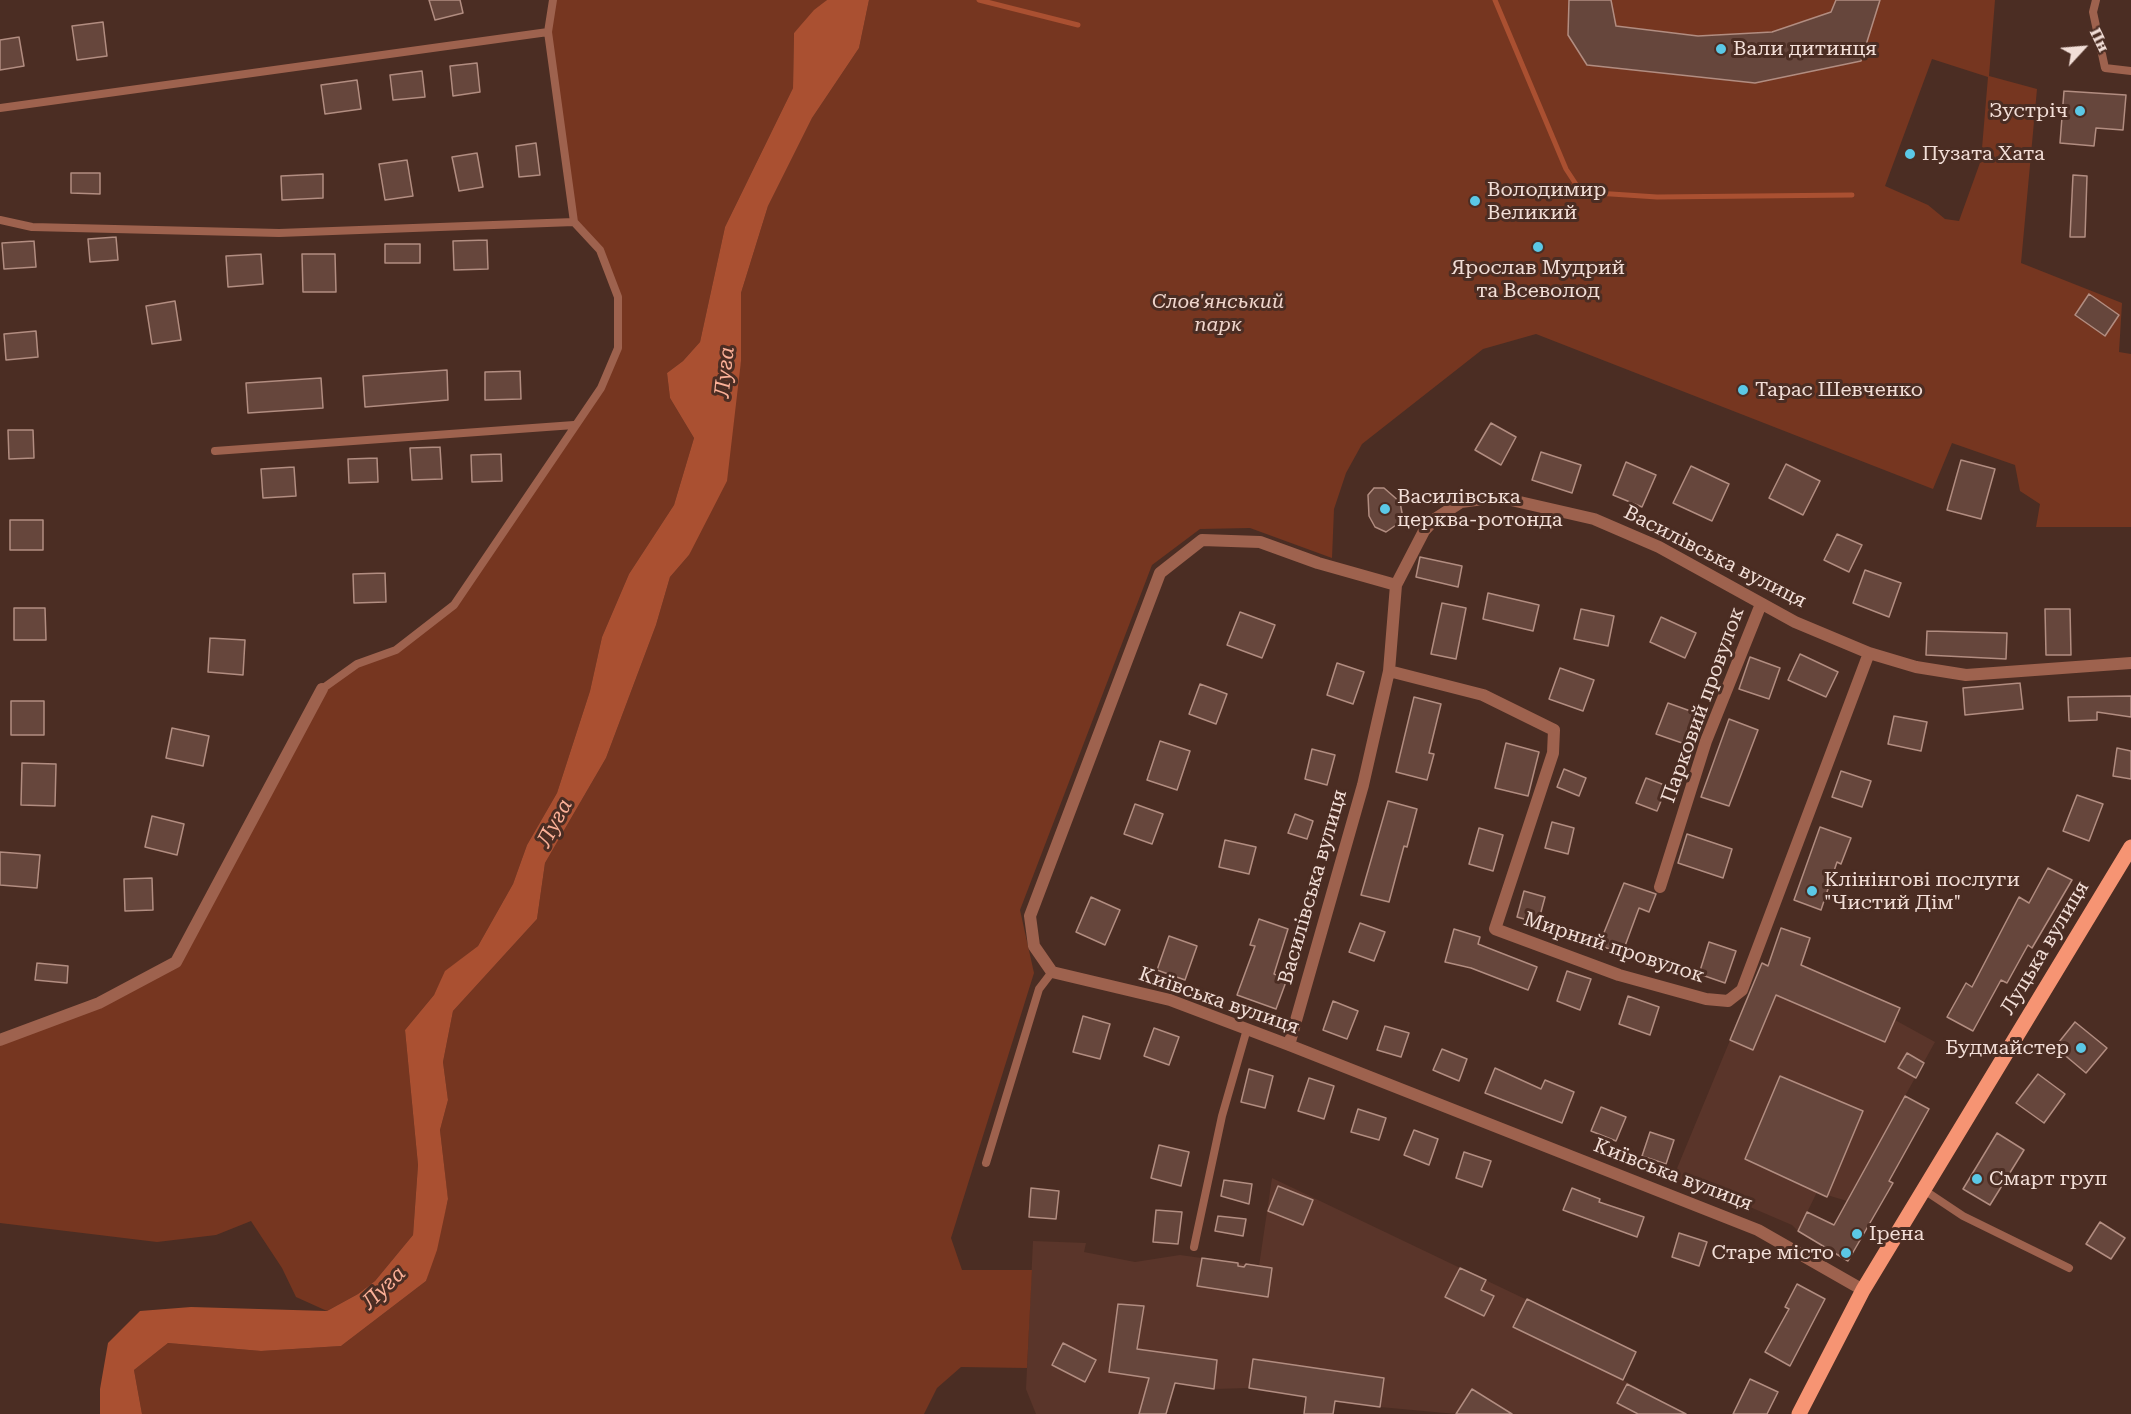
<!DOCTYPE html>
<meta charset="utf-8">
<style>
body{margin:0}
#map{position:relative;width:2131px;height:1414px;overflow:hidden;background:#4b2d23;font-family:"Roboto Serif",serif}
canvas{display:block}
.north{position:absolute;left:2053px;top:18px;width:60px;height:60px;-webkit-text-stroke:4px #4b2d23;paint-order:stroke;rotate:64deg;font-size:16px;font-weight:700;line-height:24px;text-align:center;color:#f2ded7}
.north::after{content:'';display:block;margin:auto;width:21px;height:27px;background:#f2ded7;clip-path:polygon(50% 0,100% 100%,50% 72%,0 100%)}
</style>
<div id="map">
<canvas width="2131" height="1414"></canvas>
<div class="north">Пн</div>
</div>
<script>
const ctx = document.querySelector('canvas').getContext('2d');
ctx.lineJoin = 'round';
function paint(path, color) { ctx.fillStyle = color; ctx.fill(path, 'evenodd'); }
const toPath = rows => new Path2D(rows.map(r => 'M' + r).join(''));
function strokePath(path, color, width, dash) { ctx.strokeStyle = color; ctx.lineWidth = width; ctx.lineCap = dash ? 'butt' : 'round'; ctx.setLineDash(dash || []); ctx.stroke(path); }
function label(font, color, halo, rows, align = 'center') {
  ctx.font = font + ' "Roboto Serif",serif'; ctx.lineWidth = 6; ctx.setLineDash([]); ctx.textBaseline = 'middle'; ctx.strokeStyle = halo; ctx.fillStyle = color; for (const [text, x, y, turn = 0] of rows) {
    ctx.save(); ctx.translate(x, y); ctx.rotate((+turn || 0) * Math.PI / 180); ctx.textAlign = isNaN(turn) ? turn : align; if (halo) ctx.strokeText(text, 0, 0); ctx.fillText(text, 0, 0); ctx.restore();
  }
}
const built = toPath([
 [1762,963,1819,987,1825,976,1900,1008,1895,1020,1935,1042,1905,1096,1929,1109,1889,1181,1893,1183,1877,1210,1817,1192,1798,1231,1792,1225,1736,1201,1673,1178],
 [1272,1178,1636,1352,1623,1380,1686,1414,1456,1414,1380,1407,1249,1388,1214,1389,1173,1382,1166,1414,1036,1414,1026,1389,1033,1241,1086,1243,1084,1252,1135,1262,1180,1255,1259,1266]
]);
const green = toPath([
 [553,0,827,0,794,33,793,88,725,227,700,342,683,361,667,373,670,398,694,438,674,505,629,574,602,637,590,691,557,793,527,845,513,884,478,946,446,971,434,995,405,1030,418,1165,413,1235,375,1281,358,1294,327,1311,296,1297,282,1268,251,1221,216,1235,157,1242,0,1223,0,1040,99,1003,176,961,322,689,357,664,396,650,454,605,601,388,618,348,618,297,600,250,574,222,548,32],
 [869,0,1569,0,1568,35,1587,65,1755,83,1860,61,1880,0,1995,0,1989,76,2037,89,2021,263,2122,303,2119,352,2131,354,2131,527,2036,527,2040,504,2020,491,2015,465,1952,443,1933,489,1536,334,1483,349,1362,444,1346,473,1334,509,1332,558,1250,528,1200,529,1152,565,1020,910,1034,973,951,1238,962,1270,1032,1270,1027,1368,961,1367,937,1388,924,1414,142,1414,134,1370,168,1343,261,1351,341,1346,426,1281,448,1200,440,1130,448,1100,443,1062,453,1011,537,919,545,863,606,758,656,625,670,577,689,555,741,361,741,293,768,206,812,118,859,48],
 [1932,59,1988,77,1981,160,1959,221,1945,219,1928,205,1885,186],
 [1611,0,1836,0,1831,12,1772,32,1698,36,1616,26]
]);
const water = toPath([
 [827,0,869,0,859,48,812,118,768,206,741,293,741,361,727,481,689,555,670,577,656,625,606,758,545,863,537,919,453,1011,443,1062,448,1100,440,1130,448,1199,437,1250,426,1281,341,1346,261,1351,168,1343,134,1370,142,1414,100,1414,100,1389,108,1343,140,1311,191,1307,327,1311,358,1294,375,1281,413,1235,418,1165,405,1030,434,995,445,971,478,946,513,884,527,845,557,793,590,691,602,637,629,574,674,505,694,438,670,398,667,373,683,361,700,342,725,227,793,88,794,33,814,10]
]);
const stream = toPath([
 [979,0,1078,25],
 [1495,0,1566,169,1581,192,1657,197,1852,195]
]);
const building = toPath([
 [429,0,460,0,463,13,435,20,429,0],
 [1569,0,1611,0,1616,26,1698,36,1772,32,1831,12,1836,0,1880,0,1861,61,1755,83,1587,65,1568,35,1569,0],
 [103,22,107,56,77,60,72,26,103,22],
 [19,37,24,66,0,70,0,40,19,37],
 [477,63,480,92,453,96,450,66,477,63],
 [422,71,425,97,393,100,390,75,422,71],
 [357,80,361,109,325,114,321,85,357,80],
 [2064,91,2126,95,2123,130,2096,128,2094,146,2060,143,2064,91],
 [536,143,540,175,519,177,516,146,536,143],
 [477,153,483,187,459,191,452,157,477,153],
 [407,160,413,196,385,200,379,164,407,160],
 [71,173,100,173,100,194,71,193,71,173],
 [323,174,323,198,282,200,281,176,323,174],
 [2073,175,2087,176,2085,237,2070,237,2073,175],
 [116,237,118,260,90,262,88,239,116,237],
 [487,240,488,269,454,270,453,241,487,240],
 [34,241,36,267,4,269,2,243,34,241],
 [385,244,420,244,420,263,385,263,385,244],
 [261,254,263,284,228,287,226,256,261,254],
 [302,254,335,254,336,292,303,292,302,254],
 [2089,294,2119,315,2105,336,2075,315,2089,294],
 [175,301,181,340,152,344,146,306,175,301],
 [36,331,38,357,6,360,4,334,36,331],
 [447,370,448,400,365,407,363,376,447,370],
 [520,371,521,399,485,400,485,372,520,371],
 [321,378,323,408,248,413,246,383,321,378],
 [1491,423,1516,437,1501,465,1475,450,1491,423],
 [8,430,33,430,34,458,9,459,8,430],
 [440,447,442,479,412,480,410,448,440,447],
 [1541,452,1581,465,1572,493,1532,480,1541,452],
 [501,454,502,481,472,482,471,455,501,454],
 [377,458,378,482,349,483,348,459,377,458],
 [1961,460,1995,469,1981,519,1947,510,1961,460],
 [1626,462,1656,475,1642,507,1613,495,1626,462],
 [1786,464,1820,481,1803,515,1769,498,1786,464],
 [1691,466,1729,484,1712,521,1673,503,1691,466],
 [294,467,296,496,263,498,261,469,294,467],
 [1374,488,1384,488,1400,502,1402,513,1399,523,1386,532,1375,527,1369,516,1368,495,1374,488],
 [10,520,43,520,43,550,10,550,10,520],
 [1837,534,1862,545,1849,572,1824,560,1837,534],
 [1420,557,1462,566,1458,587,1416,577,1420,557],
 [1865,570,1901,583,1889,617,1853,603,1865,570],
 [385,573,386,602,354,603,353,574,385,573],
 [1488,593,1539,605,1533,631,1483,619,1488,593],
 [1442,603,1466,608,1456,659,1431,654,1442,603],
 [14,608,45,608,46,640,14,640,14,608],
 [1581,609,1614,616,1608,646,1574,639,1581,609],
 [2045,609,2070,609,2071,655,2046,655,2045,609],
 [1240,612,1275,625,1262,658,1227,645,1240,612],
 [1661,617,1696,633,1685,658,1650,642,1661,617],
 [1927,631,2007,633,2006,659,1926,655,1927,631],
 [210,638,245,640,243,675,208,672,210,638],
 [1800,654,1838,672,1826,697,1788,680,1800,654],
 [1750,657,1780,668,1769,699,1739,689,1750,657],
 [1337,663,1364,672,1353,704,1327,695,1337,663],
 [1560,668,1594,680,1583,711,1549,699,1560,668],
 [2020,683,2023,709,1965,715,1963,688,2020,683],
 [1200,684,1227,694,1216,724,1189,714,1200,684],
 [2131,696,2131,717,2097,712,2097,720,2069,721,2068,697,2131,696],
 [1414,697,1441,704,1429,753,1434,754,1427,780,1396,772,1414,697],
 [11,701,44,701,44,735,11,735,11,701],
 [1668,703,1696,713,1685,744,1656,734,1668,703],
 [1894,716,1927,722,1921,751,1888,744,1894,716],
 [1729,719,1758,730,1729,806,1701,797,1729,719],
 [172,728,209,736,203,766,166,758,172,728],
 [1160,741,1190,751,1177,790,1147,780,1160,741],
 [1506,743,1539,752,1528,796,1495,788,1506,743],
 [2117,748,2131,751,2131,779,2113,776,2117,748],
 [1312,749,1335,755,1327,785,1305,779,1312,749],
 [22,763,56,764,55,806,21,805,22,763],
 [1564,769,1586,778,1579,796,1557,787,1564,769],
 [1841,771,1871,781,1862,807,1832,797,1841,771],
 [1646,778,1667,786,1657,811,1636,803,1646,778],
 [2077,795,2103,804,2089,841,2063,831,2077,795],
 [1388,801,1417,809,1407,847,1404,846,1389,902,1361,895,1388,801],
 [1135,804,1163,814,1152,844,1124,834,1135,804],
 [1295,814,1313,821,1307,839,1288,833,1295,814],
 [152,816,184,824,177,855,145,847,152,816],
 [1552,822,1574,828,1568,854,1545,848,1552,822],
 [1820,827,1851,838,1841,864,1837,862,1821,910,1794,900,1820,827],
 [1479,828,1503,835,1493,871,1469,864,1479,828],
 [1687,834,1732,849,1723,878,1678,863,1687,834],
 [1225,840,1256,847,1249,874,1219,867,1225,840],
 [0,852,40,855,37,888,0,885,0,852],
 [2048,868,2072,880,2032,948,2028,945,2007,983,2001,980,1973,1031,1947,1017,1966,983,1972,987,2019,897,2029,903,2048,868],
 [152,878,153,910,125,911,124,879,152,878],
 [1624,883,1656,894,1649,912,1639,908,1622,954,1599,945,1624,883],
 [1524,891,1545,897,1538,923,1517,917,1524,891],
 [1091,897,1120,910,1105,945,1076,932,1091,897],
 [1259,919,1288,929,1274,974,1287,979,1276,1009,1237,995,1255,946,1250,945,1259,919],
 [1360,923,1385,932,1374,961,1349,952,1360,923],
 [1781,928,1810,938,1801,965,1900,1008,1885,1042,1776,995,1753,1050,1730,1040,1762,963,1768,966,1781,928],
 [1454,929,1480,937,1478,944,1537,967,1528,990,1471,968,1445,962,1454,929],
 [1169,936,1197,946,1185,980,1157,970,1169,936],
 [1709,942,1736,951,1725,983,1699,974,1709,942],
 [37,963,68,966,67,983,35,980,37,963],
 [1567,971,1591,979,1580,1010,1557,1001,1567,971],
 [1628,996,1659,1007,1650,1035,1619,1024,1628,996],
 [1333,1001,1358,1011,1347,1039,1323,1030,1333,1001],
 [1083,1016,1110,1024,1100,1059,1073,1052,1083,1016],
 [2075,1022,2107,1048,2086,1073,2055,1047,2075,1022],
 [1385,1026,1409,1033,1401,1057,1377,1050,1385,1026],
 [1154,1028,1179,1037,1169,1065,1144,1056,1154,1028],
 [1442,1049,1467,1059,1459,1081,1433,1070,1442,1049],
 [1907,1053,1924,1063,1916,1078,1898,1068,1907,1053],
 [1495,1068,1541,1089,1545,1080,1574,1092,1562,1123,1485,1093,1495,1068],
 [1249,1069,1273,1076,1265,1108,1241,1102,1249,1069],
 [2038,1074,2065,1094,2044,1123,2016,1103,2038,1074],
 [1780,1076,1863,1111,1827,1197,1745,1159,1780,1076],
 [1309,1078,1334,1086,1324,1119,1298,1111,1309,1078],
 [1905,1096,1929,1109,1889,1181,1893,1183,1848,1261,1798,1231,1807,1212,1834,1225,1905,1096],
 [1601,1107,1626,1117,1616,1141,1591,1131,1601,1107],
 [1358,1109,1386,1118,1379,1140,1351,1132,1358,1109],
 [1414,1130,1438,1139,1429,1165,1404,1155,1414,1130],
 [1650,1132,1674,1140,1666,1164,1642,1156,1650,1132],
 [1997,1133,2024,1150,1990,1205,1963,1189,1997,1133],
 [1159,1145,1189,1152,1181,1186,1151,1178,1159,1145],
 [1464,1152,1491,1161,1482,1187,1456,1178,1464,1152],
 [1224,1180,1252,1184,1249,1204,1221,1196,1224,1180],
 [1278,1186,1313,1200,1303,1225,1268,1211,1278,1186],
 [1031,1188,1059,1191,1056,1219,1029,1217,1031,1188],
 [1572,1188,1600,1199,1599,1202,1644,1217,1637,1237,1563,1210,1572,1188],
 [1156,1210,1182,1212,1178,1244,1153,1242,1156,1210],
 [1218,1216,1246,1219,1243,1236,1215,1231,1218,1216],
 [2100,1222,2125,1238,2111,1259,2086,1244,2100,1222],
 [1679,1233,1707,1242,1699,1266,1672,1257,1679,1233],
 [1202,1258,1238,1263,1238,1266,1244,1267,1246,1264,1272,1268,1268,1297,1197,1286,1202,1258],
 [1460,1268,1486,1280,1481,1290,1494,1296,1484,1316,1445,1297,1460,1268],
 [1797,1284,1825,1299,1790,1366,1765,1352,1789,1309,1785,1307,1797,1284],
 [1527,1299,1636,1352,1623,1380,1513,1327,1527,1299],
 [1118,1304,1144,1306,1137,1349,1217,1360,1214,1389,1175,1383,1166,1414,1139,1414,1149,1378,1109,1372,1118,1304],
 [1063,1343,1096,1360,1085,1382,1052,1365,1063,1343],
 [1253,1359,1384,1378,1380,1407,1335,1401,1333,1414,1304,1414,1306,1397,1249,1388,1253,1359],
 [1750,1379,1778,1392,1767,1414,1733,1414,1750,1379],
 [1627,1384,1686,1414,1638,1414,1617,1403,1627,1384],
 [1472,1389,1512,1414,1456,1414,1472,1389]
]);
const lane = toPath([
 [2096,0,2093,12,2105,68,2131,71],
 [0,108,548,32],
 [0,220,32,227,279,233,574,222],
 [215,451,574,425],
 [322,689,357,664,396,650,454,605,601,388,618,348,618,297,600,250,574,222,548,32,553,0],
 [986,1163,1039,989,1052,972],
 [1924,1190,1963,1216,2069,1268],
 [1194,1247,1222,1116,1247,1029]
]);
const street = toPath([
 [1396,585,1318,563,1260,542,1202,540,1160,573,1030,916,1034,946,1052,972,1170,1000,1289,1045,1758,1230,1863,1290],
 [1389,671,1483,695,1554,730,1553,753,1495,929,1619,975,1706,999,1728,1001,1742,990,1869,653],
 [1660,887,1706,741,1761,604],
 [0,1040,99,1003,176,962,322,689],
 [1289,1045,1363,785,1389,671,1396,585,1424,531,1435,519,1461,502,1498,497,1594,519,1659,547,1795,622,1869,653,1916,667,1966,675,2131,663]
]);
const primary = toPath([
 [1799,1414,1863,1290,2131,847]
]);
const markers = [
 [1721,49,6,"#5bc8e6"],
 [2080,111,6,"#5bc8e6"],
 [1910,154,6,"#5bc8e6"],
 [1475,201,6,"#5bc8e6"],
 [1538,247,6,"#5bc8e6"],
 [1743,390,6,"#5bc8e6"],
 [1385,509,6,"#5bc8e6"],
 [1812,891,6,"#5bc8e6"],
 [2081,1048,6,"#5bc8e6"],
 [1977,1179,6,"#5bc8e6"],
 [1857,1234,6,"#5bc8e6"],
 [1846,1253,6,"#5bc8e6"]
];
const poiNames = [
 ["Вали дитинця",1733,49],
 ["Зустріч",2068,111,"right"],
 ["Пузата Хата",1922,154],
 ["Володимир",1487,190],
 ["Великий",1487,213],
 ["Ярослав Мудрий",1538,268,"center"],
 ["та Всеволод",1538,291,"center"],
 ["Тарас Шевченко",1755,390],
 ["Василівська",1397,497],
 ["церква-ротонда",1397,520],
 ["Клінінгові послуги",1824,880],
 ["\"Чистий Дім\"",1824,903],
 ["Будмайстер",2069,1048,"right"],
 ["Смарт груп",1989,1179],
 ["Ірена",1869,1234],
 ["Старе місто",1834,1253,"right"]
];
const parkNames = [
 ["Слов'янський",1218,302],
 ["парк",1218,325]
];
const streetNames = [
 ["Василівська вулиця",1715,557,27],
 ["Парковий провулок",1703,705,-70],
 ["Василівська вулиця",1313,887,-74],
 ["Мирний провулок",1614,948,18],
 ["Луцька вулиця",2045,948,-59],
 ["Київська вулиця",1219,1001,19],
 ["Київська вулиця",1673,1175,21]
];
const waterNames = [
 ["Луга",725,372,-84],
 ["Луга",555,823,-62],
 ["Луга",384,1288,-44]
];
paint(built, '#5a352a');
paint(green, '#763620');
paint(water, '#aa5031');
strokePath(stream, '#aa5031', 5);
paint(building, '#66463c');
strokePath(building, '#b28d81', 1.5);
strokePath(lane, '#9e624e', 8);
strokePath(street, '#9e624e', 12);
strokePath(primary, '#f69473', 15);
for (const [x, y, r, color] of markers) { const dot = new Path2D(); dot.arc(x, y, r, 0, 2 * Math.PI); ctx.fillStyle = color; ctx.fill(dot); strokePath(dot, '#4b2d23', 2); }
label('20px', '#f2ded7', '#4b2d23', poiNames, 'left');
label('italic 20px', '#efd5cc', '#4b2d23', parkNames);
label('20px', '#f2ded7', '#4b2d23', streetNames);
label('italic 21px', '#fbb097', '#4b2d23', waterNames);
</script>
